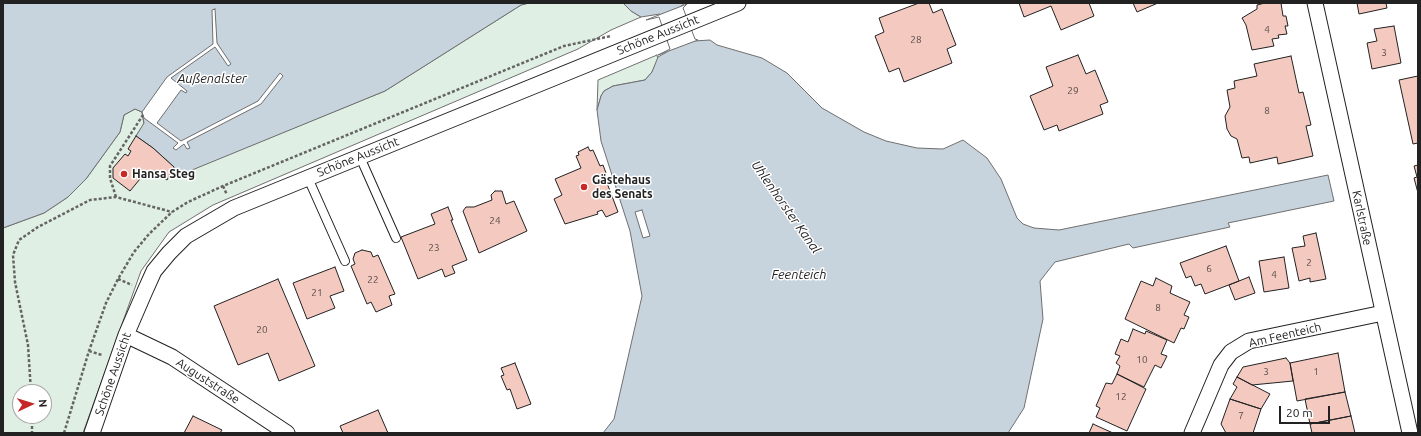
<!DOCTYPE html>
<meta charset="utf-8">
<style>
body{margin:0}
#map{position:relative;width:1421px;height:436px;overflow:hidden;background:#fff;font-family:Ubuntu,sans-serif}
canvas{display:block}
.frame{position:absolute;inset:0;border:4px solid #222;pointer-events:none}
.north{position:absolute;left:12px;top:384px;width:40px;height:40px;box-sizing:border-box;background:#fff;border:1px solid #a7a7a7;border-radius:50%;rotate:86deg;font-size:11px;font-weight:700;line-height:16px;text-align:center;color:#222}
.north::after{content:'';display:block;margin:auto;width:14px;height:18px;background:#c62828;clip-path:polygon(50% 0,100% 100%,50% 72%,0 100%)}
.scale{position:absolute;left:1279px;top:406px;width:51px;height:18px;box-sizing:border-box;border:2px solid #222;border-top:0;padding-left:5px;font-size:12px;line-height:14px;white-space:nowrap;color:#222;-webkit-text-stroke:3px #fff;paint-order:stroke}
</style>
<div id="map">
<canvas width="1421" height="436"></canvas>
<div class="frame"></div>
<div class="north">N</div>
<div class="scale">20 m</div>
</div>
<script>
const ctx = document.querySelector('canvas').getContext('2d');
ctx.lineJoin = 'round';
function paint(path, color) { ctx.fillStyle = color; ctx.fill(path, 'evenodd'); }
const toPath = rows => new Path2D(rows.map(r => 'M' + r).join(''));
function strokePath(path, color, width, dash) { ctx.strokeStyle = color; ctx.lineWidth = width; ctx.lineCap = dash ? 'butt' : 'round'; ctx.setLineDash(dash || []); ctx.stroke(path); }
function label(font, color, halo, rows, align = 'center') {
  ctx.font = font + ' Ubuntu,sans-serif'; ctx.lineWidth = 3; ctx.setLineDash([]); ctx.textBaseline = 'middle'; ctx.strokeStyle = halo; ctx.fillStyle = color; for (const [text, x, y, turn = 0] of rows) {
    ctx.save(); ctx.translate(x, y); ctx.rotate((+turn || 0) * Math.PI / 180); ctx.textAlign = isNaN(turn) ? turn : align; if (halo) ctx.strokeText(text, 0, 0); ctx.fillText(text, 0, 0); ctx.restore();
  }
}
const green = toPath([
 [529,3,623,3,631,11,641,17,611,30,578,49,213,205,169,232,141,271,83,433,3,433,3,228,44,213,68,197,86,179,120,132,124,115,135,109,142,112,144,124,136,136,153,148,174,167,175,176,385,91,521,5,529,3],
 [20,392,44,392,44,416,20,416,20,392],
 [657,55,658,60,652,72,645,80,613,86,604,91,601,96,597,110,598,80,657,55]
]);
const water = toPath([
 [3,3,529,3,521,5,385,91,175,177,174,167,153,148,136,136,144,123,142,112,135,109,124,115,120,132,86,179,68,197,44,213,3,228,3,3],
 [623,3,685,3,680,7,694,41,710,40,717,45,762,58,787,73,822,108,864,132,886,141,917,148,943,149,963,140,987,158,1001,179,1017,218,1023,224,1034,228,1059,230,1328,175,1334,201,1228,223,1230,227,1133,248,1129,244,1055,262,1040,281,1043,319,1024,408,1008,433,603,433,614,419,642,296,630,231,601,141,597,110,601,96,604,91,613,86,645,80,652,72,658,57,672,49,660,14,641,17,631,11,623,3]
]);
const pier = toPath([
 [687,4,683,8,695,39,698,40,658,55,670,49,659,17,646,20,687,4],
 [215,9,217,43,231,64,228,66,215,47,171,78,187,91,186,93,181,90,157,123,181,141,258,101,280,73,283,76,261,104,187,142,190,148,187,149,184,144,176,150,173,148,178,143,144,118,142,112,167,77,213,44,212,10,215,9],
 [642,210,650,236,643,238,635,212,642,210]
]);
const building = toPath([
 [919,3,929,3,933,13,942,9,956,45,947,49,952,63,904,82,899,68,889,72,875,36,884,32,879,18,919,3],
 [1019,3,1089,3,1094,16,1061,30,1051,6,1024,17,1019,3],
 [1133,3,1158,3,1137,12,1133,3],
 [1265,3,1281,3,1283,16,1286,16,1288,26,1285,26,1287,34,1278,35,1279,38,1272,39,1274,46,1252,50,1246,25,1242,18,1257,9,1257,5,1265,3],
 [1357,3,1386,3,1387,8,1359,14,1357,3],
 [1394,26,1401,63,1372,69,1367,43,1377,41,1374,29,1394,26],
 [1078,55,1086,74,1095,70,1108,102,1100,105,1103,114,1059,131,1057,125,1044,130,1030,96,1053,86,1046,67,1078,55],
 [1291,56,1299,93,1303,92,1311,125,1306,126,1313,156,1278,164,1277,157,1250,163,1249,157,1242,158,1237,139,1231,136,1227,129,1225,116,1230,107,1227,90,1235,88,1234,81,1257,76,1254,64,1291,56],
 [1418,76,1418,143,1413,144,1399,80,1418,76],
 [136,136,153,148,174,167,167,180,154,171,151,177,145,173,130,191,113,178,113,168,125,154,128,156,131,151,128,149,136,136],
 [588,147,590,151,593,150,600,166,603,165,606,173,604,175,618,212,606,217,602,210,597,212,598,214,565,224,554,199,562,195,555,179,581,168,576,156,579,155,578,152,588,147],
 [1418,165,1418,193,1414,178,1417,177,1414,166,1418,165],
 [495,191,502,191,506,204,514,201,527,231,479,253,463,211,466,207,474,207,492,200,491,195,495,191],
 [448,207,453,220,451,220,467,260,452,266,455,273,445,277,442,269,418,279,401,237,435,224,431,214,448,207],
 [1316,233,1326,279,1310,282,1310,278,1299,281,1292,248,1305,246,1303,236,1316,233],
 [1226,246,1239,281,1205,294,1201,284,1195,286,1191,276,1186,278,1180,263,1226,246],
 [362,250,371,252,373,257,378,255,395,294,389,296,392,305,376,312,371,302,367,304,351,266,355,264,353,259,355,253,362,250],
 [1284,257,1289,288,1264,292,1259,261,1284,257],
 [335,267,344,291,330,296,335,308,307,319,293,283,335,267],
 [1249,277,1255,293,1235,300,1229,285,1249,277],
 [1156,278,1172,286,1170,293,1190,302,1184,315,1189,317,1184,329,1181,328,1174,343,1125,319,1141,281,1153,286,1156,278],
 [278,279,315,366,279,381,268,353,238,365,214,306,278,279],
 [1133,329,1145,334,1146,331,1167,340,1161,354,1167,356,1161,368,1155,365,1144,387,1117,374,1120,366,1116,363,1120,356,1115,354,1121,339,1128,342,1133,329],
 [1338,353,1345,392,1297,401,1290,363,1338,353],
 [1286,358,1290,363,1293,381,1252,385,1237,377,1243,367,1286,358],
 [515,363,531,404,517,409,510,389,507,390,501,376,504,375,501,368,515,363],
 [1117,374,1146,389,1127,431,1096,417,1100,408,1096,406,1106,383,1112,384,1117,374],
 [1237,377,1270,394,1261,409,1230,399,1237,387,1233,384,1237,377],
 [1345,392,1351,416,1310,424,1305,399,1345,392],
 [1230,399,1261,409,1253,433,1226,433,1221,424,1230,399],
 [378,410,388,433,343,433,340,426,378,410],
 [193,416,222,430,220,433,184,433,193,416],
 [1351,416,1355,433,1312,433,1310,424,1351,416],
 [1093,424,1113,433,1089,433,1093,424]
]);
const path = toPath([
 [223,186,227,195],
 [116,197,110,178,110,166,143,115],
 [118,279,132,285],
 [89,351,102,355],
 [31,392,28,345,15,282,13,255,19,240,38,227,90,200,116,197,172,212],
 [32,416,32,433],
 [64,433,89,351,106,303,118,279,134,252,149,234,172,212,188,202,223,186,564,46,611,36]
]);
const service = toPath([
 [360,157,396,238],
 [308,178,345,261]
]);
const minor = toPath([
 [1315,3,1410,433],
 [126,335,172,357,287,433],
 [92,433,126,335,145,291,154,271,169,253,186,236,234,208,738,3],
 [1192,433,1221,365,1231,352,1249,341,1383,313]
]);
const markers = [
 [124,174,4,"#c62828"],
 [584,187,4,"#c62828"]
];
const numberNames = [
 ["4",1267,30],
 ["28",916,40],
 ["3",1384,53],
 ["29",1073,91],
 ["8",1267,111],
 ["24",495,221],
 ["23",434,248],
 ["2",1309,263],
 ["6",1209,269],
 ["4",1274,275],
 ["22",373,280],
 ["21",317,293],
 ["8",1158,308],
 ["20",262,330],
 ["10",1142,360],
 ["3",1266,372],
 ["1",1316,372],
 ["12",1121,397],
 ["7",1241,416]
];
const streetNames = [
 ["Schöne Aussicht",658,35,-22],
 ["Schöne Aussicht",358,157,-22],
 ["Karlstraße",1362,218,78],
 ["Am Feenteich",1285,335,-13],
 ["Schöne Aussicht",113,374,-71],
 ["Auguststraße",208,381,33]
];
const poiNames = [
 ["Hansa Steg",132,174],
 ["Gästehaus",592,180],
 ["des Senats",592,194]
];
const waterNames = [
 ["Außenalster",212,79],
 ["Uhlenhorster Kanal",786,207,55],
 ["Feenteich",799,275]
];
paint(green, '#e0efe3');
strokePath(green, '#6f6f6f', 1);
paint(water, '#c7d3dd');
strokePath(water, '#6f6f6f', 1);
paint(pier, '#fff');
strokePath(pier, '#6f6f6f', 1);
paint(building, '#f3c9c0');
strokePath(building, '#222', 1);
strokePath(service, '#222', 10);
strokePath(minor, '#222', 17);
strokePath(path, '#646464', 2.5, [3, 2]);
strokePath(service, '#fff', 8);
strokePath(minor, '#fff', 15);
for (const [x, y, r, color] of markers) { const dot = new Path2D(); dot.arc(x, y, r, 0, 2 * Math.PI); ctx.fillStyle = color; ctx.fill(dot); strokePath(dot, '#fff', 1.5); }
label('10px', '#564c4a', null, numberNames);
label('12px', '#222', '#fff', streetNames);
label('bold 12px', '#222', '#fff', poiNames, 'left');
label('italic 13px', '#222', '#fff', waterNames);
</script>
